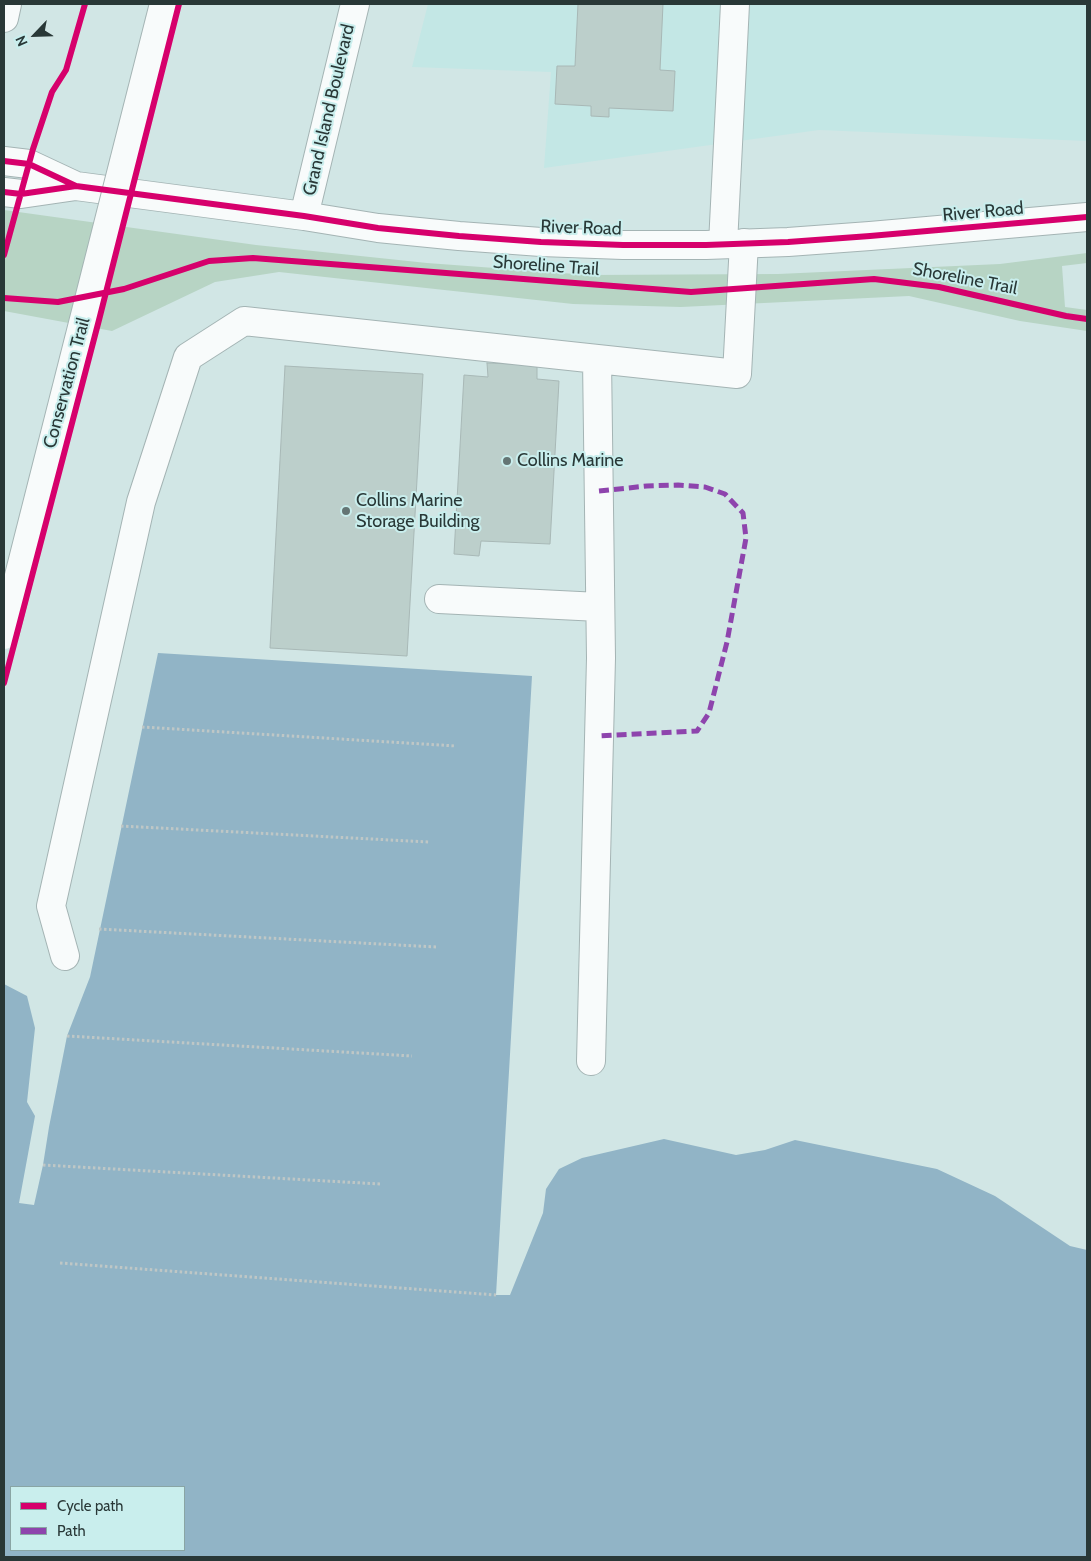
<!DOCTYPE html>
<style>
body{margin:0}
#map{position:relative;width:1091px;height:1561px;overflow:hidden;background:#d1e6e5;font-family:Cabin,sans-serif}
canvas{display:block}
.frame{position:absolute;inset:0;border:5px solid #293837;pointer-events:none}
.legend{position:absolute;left:10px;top:1486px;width:175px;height:65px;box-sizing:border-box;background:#c9eeed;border:1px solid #89a5a4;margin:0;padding:6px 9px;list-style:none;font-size:15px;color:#293837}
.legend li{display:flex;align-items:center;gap:10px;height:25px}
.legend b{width:25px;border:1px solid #89a5a4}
.north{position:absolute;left:10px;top:10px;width:50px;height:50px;-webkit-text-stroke:4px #c9eeed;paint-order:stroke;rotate:246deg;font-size:14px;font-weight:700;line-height:20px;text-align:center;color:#293837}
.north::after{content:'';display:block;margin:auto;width:18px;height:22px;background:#293837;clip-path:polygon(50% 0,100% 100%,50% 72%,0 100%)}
</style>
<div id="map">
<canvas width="1091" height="1561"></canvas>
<div class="frame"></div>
<ul class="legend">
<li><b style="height:6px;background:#d6006c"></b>Cycle path</li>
<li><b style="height:6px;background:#8e44ad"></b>Path</li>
</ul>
<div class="north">N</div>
</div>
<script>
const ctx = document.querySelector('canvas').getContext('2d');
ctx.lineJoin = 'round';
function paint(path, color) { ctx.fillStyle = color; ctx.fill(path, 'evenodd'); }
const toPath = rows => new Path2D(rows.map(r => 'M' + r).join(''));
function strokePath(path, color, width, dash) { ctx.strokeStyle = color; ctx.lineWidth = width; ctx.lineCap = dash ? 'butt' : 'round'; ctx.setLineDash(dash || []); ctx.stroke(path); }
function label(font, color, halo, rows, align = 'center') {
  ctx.font = font + ' Cabin,sans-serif'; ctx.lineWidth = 4; ctx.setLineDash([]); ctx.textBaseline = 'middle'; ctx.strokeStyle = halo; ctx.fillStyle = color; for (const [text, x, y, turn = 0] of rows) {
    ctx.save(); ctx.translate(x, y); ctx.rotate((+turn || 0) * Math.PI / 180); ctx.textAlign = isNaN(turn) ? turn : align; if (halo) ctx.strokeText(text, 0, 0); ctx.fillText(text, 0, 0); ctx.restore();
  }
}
const built = toPath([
 [428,4,1087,4,1087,141,819,130,544,168,551,72,412,67]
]);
const green = toPath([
 [4,210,256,245,427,263,589,275,778,274,1000,264,1087,253,1087,263,1062,266,1065,307,1087,310,1087,331,1020,321,909,296,681,307,573,304,279,272,215,282,112,331,4,311]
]);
const water = toPath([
 [158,653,532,676,496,1295,510,1295,543,1213,546,1189,559,1169,582,1158,664,1139,736,1155,765,1150,795,1140,937,1169,995,1196,1070,1246,1087,1250,1087,1557,4,1557,4,984,27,996,35,1028,27,1102,35,1116,19,1203,34,1205,43,1165,49,1127,67,1036,90,977],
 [11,1487,184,1487,184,1550,11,1550]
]);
const building = toPath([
 [578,4,663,4,660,70,675,71,673,111,609,108,609,117,591,116,591,106,555,104,557,66,575,66,578,4],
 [487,363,537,365,537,379,559,381,550,544,481,541,479,556,454,554,464,375,488,377,487,363],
 [285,366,423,374,407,656,270,648,285,366]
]);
const path = toPath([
 [142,727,456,746],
 [121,826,429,842],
 [99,929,436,947],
 [67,1036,412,1056],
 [43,1165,380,1184],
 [60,1263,496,1295]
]);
const minor = toPath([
 [723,244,735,4],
 [439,599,599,607],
 [65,956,51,906,141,502,188,357,244,321,737,374,744,243],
 [591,1061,601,658,597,359]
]);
const major = toPath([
 [4,161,29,164,76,186],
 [4,192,21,194,76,186,304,216,378,228,459,236,541,242,623,245,706,245,788,242,870,236,1087,217],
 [304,216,355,4]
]);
const highway = toPath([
 [4,18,7,4]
]);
const highwayBridge = toPath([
 [4,635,164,4]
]);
const quiet = toPath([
 [599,491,647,486,678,485,705,487,725,494,743,513,746,538,727,642,709,713,697,731,599,736]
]);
const cycleway = toPath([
 [4,161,29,164,76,186],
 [4,192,21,194,76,186,304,216,378,228,459,236,541,242,623,245,706,245,788,242,870,236,1087,217],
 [4,255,33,149,52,92,66,70,85,4],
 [4,298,58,302,124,289,209,261,253,258,691,292,874,279,939,287,1066,316,1087,319],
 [4,683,99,320,179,4]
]);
const markers = [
 [507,461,5,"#647574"],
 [346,511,5,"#647574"]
];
const streetNames = [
 ["Grand Island Boulevard",329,110,-77],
 ["River Road",983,212,-5],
 ["River Road",581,228,2],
 ["Shoreline Trail",546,266,4],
 ["Shoreline Trail",965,279,11],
 ["Conservation Trail",67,383,-75]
];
const poiNames = [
 ["Collins Marine",517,461],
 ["Collins Marine",356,501],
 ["Storage Building",356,522]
];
paint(built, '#c3e7e5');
paint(green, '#b7d4c4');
paint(water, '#91b4c6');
paint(building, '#bccfcb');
strokePath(building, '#a8b8b6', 1);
strokePath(minor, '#a4b4b4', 30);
strokePath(major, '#a4b4b4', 30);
strokePath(highway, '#a4b4b4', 30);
strokePath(path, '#bfc7c6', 3, [2.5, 2.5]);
strokePath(minor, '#f8fbfb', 28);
strokePath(major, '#f8fbfb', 28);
strokePath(highway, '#f8fbfb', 28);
strokePath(highwayBridge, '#a4b4b4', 30, []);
strokePath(highwayBridge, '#f8fbfb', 28);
strokePath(quiet, '#8e44ad', 5, [10, 5]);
strokePath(cycleway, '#d6006c', 6);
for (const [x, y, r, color] of markers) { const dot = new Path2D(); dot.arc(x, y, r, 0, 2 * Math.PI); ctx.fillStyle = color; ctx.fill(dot); strokePath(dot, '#c9eeed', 2); }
label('18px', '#293837', '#c9eeed', streetNames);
label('18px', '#293837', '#c9eeed', poiNames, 'left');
</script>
